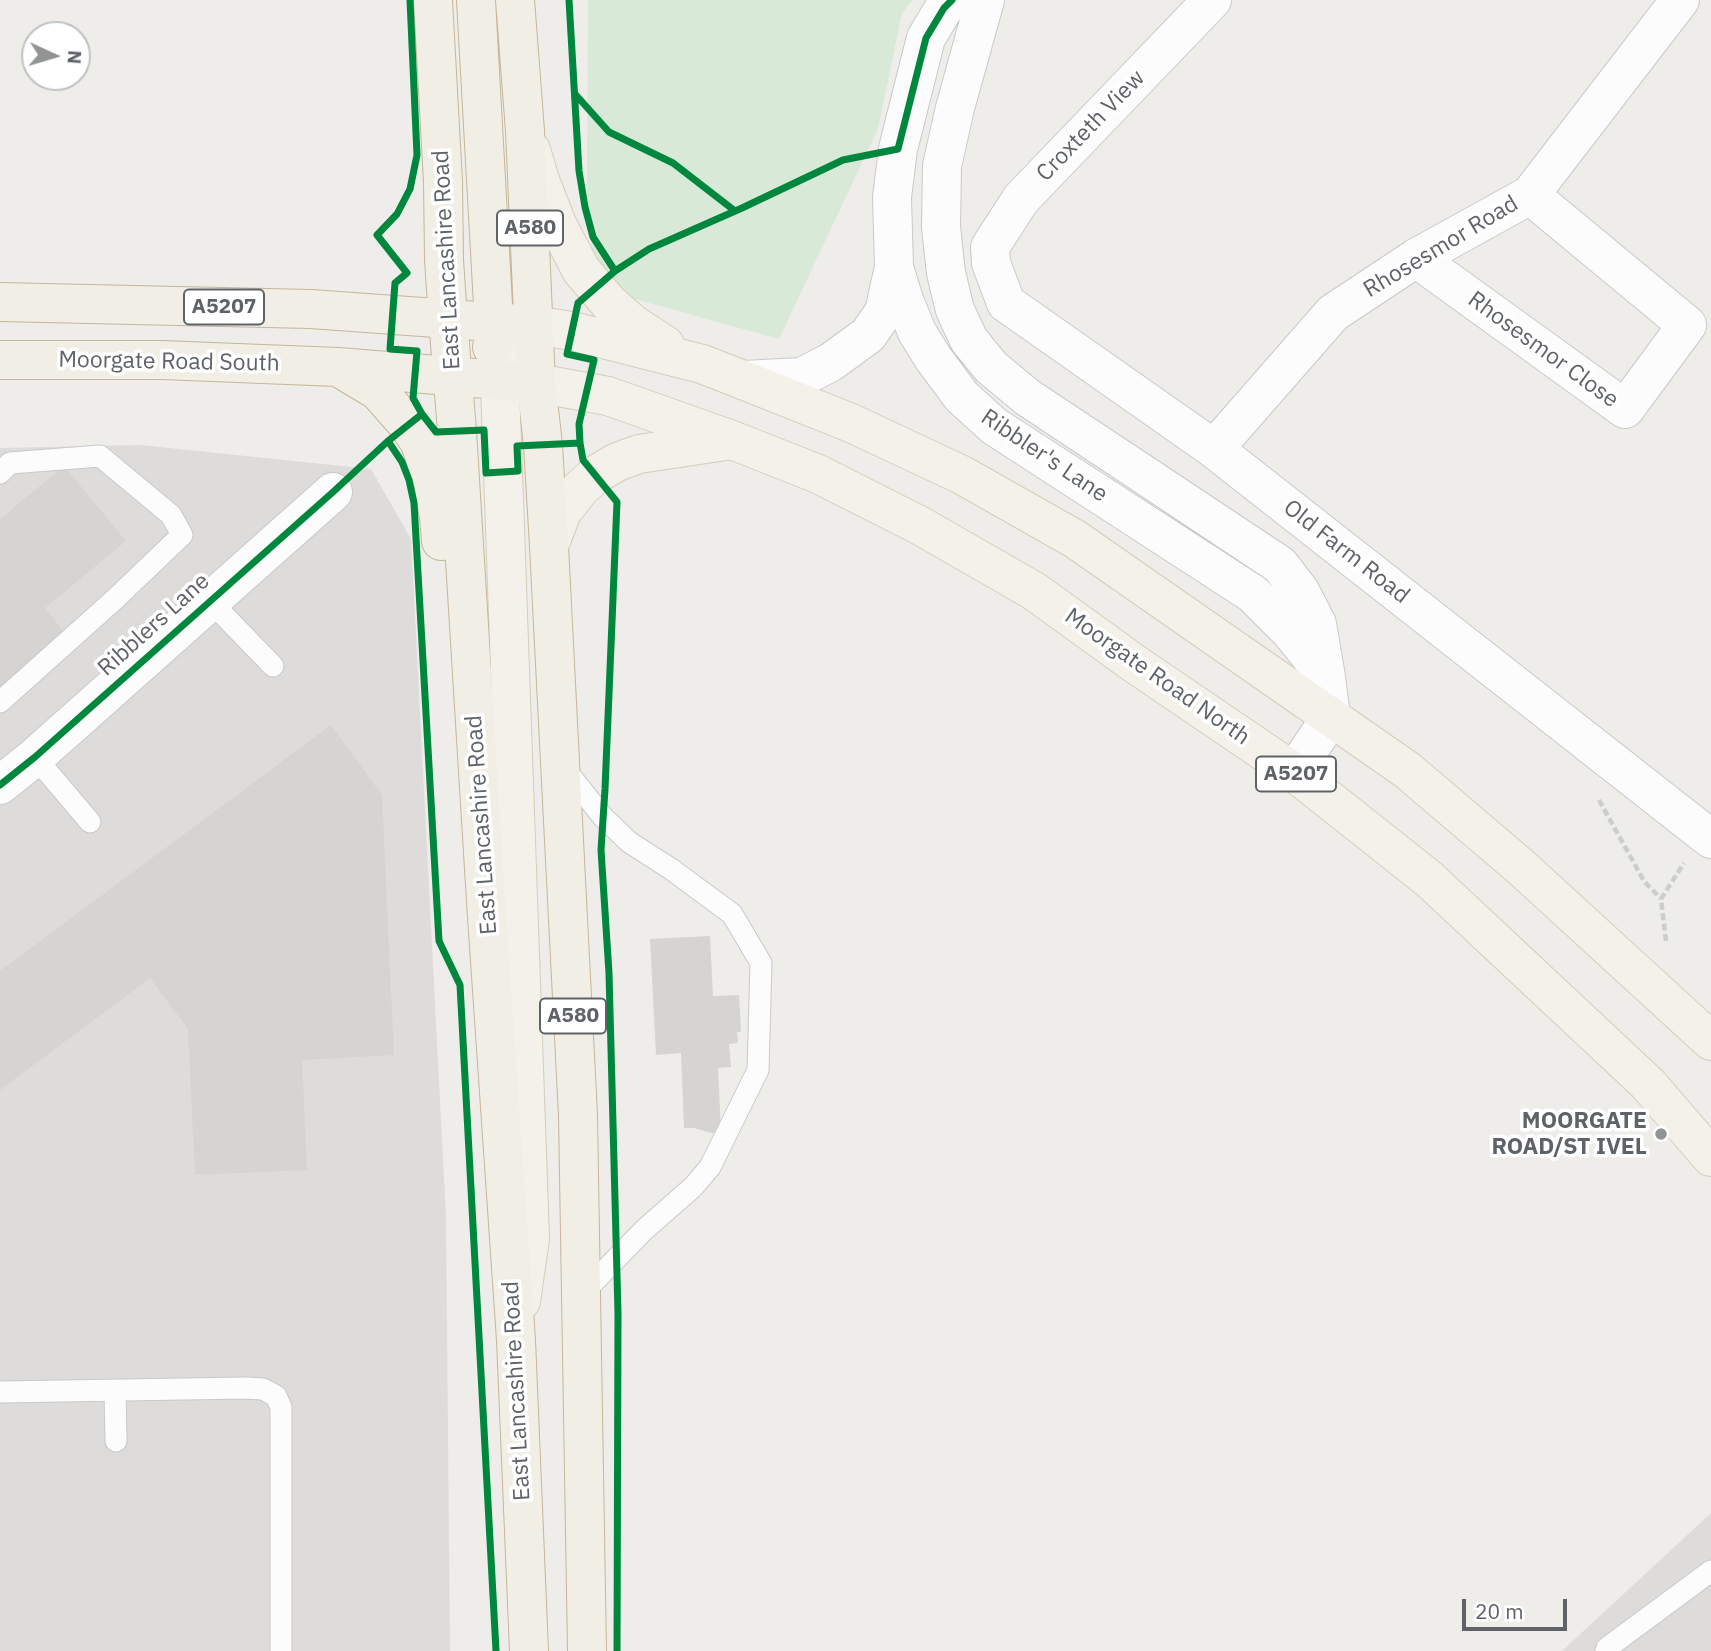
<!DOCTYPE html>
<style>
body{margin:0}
#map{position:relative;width:1711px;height:1651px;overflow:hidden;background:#eeedea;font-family:"IBM Plex Sans",sans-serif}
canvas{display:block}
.north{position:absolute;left:21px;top:21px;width:70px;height:70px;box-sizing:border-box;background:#fff;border:2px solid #bfc1c2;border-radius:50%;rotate:94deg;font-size:19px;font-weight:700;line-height:28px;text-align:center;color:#5f6367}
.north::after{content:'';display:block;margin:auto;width:24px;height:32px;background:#919395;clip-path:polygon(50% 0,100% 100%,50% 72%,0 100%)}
.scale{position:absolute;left:1462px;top:1599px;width:105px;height:32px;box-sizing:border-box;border:4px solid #5f6367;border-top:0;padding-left:9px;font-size:21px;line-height:24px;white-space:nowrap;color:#5f6367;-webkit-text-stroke:5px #fff;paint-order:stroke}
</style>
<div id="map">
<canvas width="1711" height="1651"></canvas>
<div class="north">N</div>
<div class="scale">20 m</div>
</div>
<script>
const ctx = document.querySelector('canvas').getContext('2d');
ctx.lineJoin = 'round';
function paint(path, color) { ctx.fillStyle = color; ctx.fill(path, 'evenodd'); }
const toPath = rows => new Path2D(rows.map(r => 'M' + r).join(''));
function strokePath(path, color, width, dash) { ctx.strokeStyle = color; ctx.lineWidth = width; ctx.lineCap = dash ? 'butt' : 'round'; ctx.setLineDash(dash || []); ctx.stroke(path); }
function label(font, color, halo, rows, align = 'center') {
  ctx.font = font + ' "IBM Plex Sans",sans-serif'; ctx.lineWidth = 7; ctx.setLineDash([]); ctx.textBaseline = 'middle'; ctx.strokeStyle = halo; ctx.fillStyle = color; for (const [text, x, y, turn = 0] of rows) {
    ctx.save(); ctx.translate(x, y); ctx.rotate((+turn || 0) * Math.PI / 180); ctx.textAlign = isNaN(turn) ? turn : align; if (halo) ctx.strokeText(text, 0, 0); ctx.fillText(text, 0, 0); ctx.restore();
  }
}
const industrial = toPath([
 [140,445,371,469,411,539,446,1217,450,1651,0,1651,0,448],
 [1711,1513,1711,1651,1562,1651]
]);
const green = toPath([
 [588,0,913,0,902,13,878,129,779,339,595,288,587,189]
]);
const building = toPath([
 [64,466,126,541,45,608,72,642,0,702,0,519],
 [331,725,382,795,394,1055,302,1060,307,1170,195,1175,188,1029,150,978,0,1090,0,971],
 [710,936,713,996,739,995,741,1032,737,1032,738,1043,729,1044,731,1067,718,1068,721,1133,712,1133,694,1128,684,1128,681,1053,656,1055,650,939]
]);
const path = toPath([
 [1599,800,1644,881,1661,899],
 [1666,941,1661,899,1684,863]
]);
const service = toPath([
 [0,473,10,463,100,456,171,515,182,535,114,600,0,702],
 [210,601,273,666],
 [35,757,90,822],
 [564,768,603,817,629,842,671,869,732,914,761,963,758,1070,710,1167,693,1187,644,1230,581,1295],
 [115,1391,116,1441],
 [0,1392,246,1388,263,1389,276,1396,281,1407,281,1651],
 [1606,1651,1607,1648,1711,1571]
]);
const minor = toPath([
 [952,0,944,8,926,38,898,149,892,197,894,267,904,300,917,332,933,358,962,397,994,426,1253,594,1290,631,1325,675],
 [985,0,955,108,942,166,941,227,946,273,955,310,969,340,991,367,1027,397,1280,565,1300,591,1317,624,1326,677,1331,717,1294,772],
 [1212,0,1021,199,990,247,991,263,1006,303,1214,449,1711,839],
 [1416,258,1625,409,1687,325,1530,195],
 [743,380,802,377,831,362,868,335,884,312,894,267],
 [1214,449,1333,313,1416,258,1530,195,1680,0],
 [0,785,35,757,333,492]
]);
const primary = toPath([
 [531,150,540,180,557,224,581,270,609,303,633,324,665,345],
 [536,383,608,396,732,440,818,474,919,525,1034,591,1135,664,1294,772,1429,879,1648,1084,1711,1157],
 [549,546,562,512,580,489,595,475,617,462,639,454,726,441],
 [521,1301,530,1239,499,358,501,345,507,337,514,330,522,326,533,325,572,331,702,364,743,380,851,423,962,475,1075,539,1407,770,1522,868,1711,1041]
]);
const trunk = toPath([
 [433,0,443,182,444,260,448,319,457,431,487,917,516,1340,529,1651],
 [476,0,494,323,494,341,492,347],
 [515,0,525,131,536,383,543,445,549,546,578,1115,587,1651],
 [0,302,311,309,533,325],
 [0,360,162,360,338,367,536,383],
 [338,367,378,391,408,425,420,443,433,482,439,517,441,541]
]);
const cycleway = toPath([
 [410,0,417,155,410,189,397,214,377,235,407,273,395,283,390,349,417,351,413,398,422,414],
 [569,0,579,171,585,207,593,237,615,271],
 [575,94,609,132,673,163,735,211],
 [388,441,402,462,409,480,414,503,439,941,460,985,496,1651],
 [580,443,583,460,617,502,605,789,601,850,609,973,618,1313,617,1651],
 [0,785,35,757,333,492,388,441,422,414,436,432,484,430,486,473,518,471,517,446,580,443,579,424,594,360,567,354,578,303,615,271,649,249,742,208,843,160,898,149,926,38,944,8,952,0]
]);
const markers = [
 [1661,1134,7,"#919395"]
];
const shields = [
 [530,228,66],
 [224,307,80],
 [1296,774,80],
 [573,1016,66]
];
const shieldNames = [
 ["A580",530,228],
 ["A5207",224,307],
 ["A5207",1296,774],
 ["A580",573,1016]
];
const streetNames = [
 ["Croxteth View",1091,126,-46],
 ["Rhosesmor Road",1441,247,-31],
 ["East Lancashire Road",447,260,-93],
 ["Rhosesmor Close",1543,350,36],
 ["Moorgate Road South",169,362,1],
 ["Ribbler's Lane",1044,456,34],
 ["Old Farm Road",1346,552,38],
 ["Ribblers Lane",154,625,-42],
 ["Moorgate Road North",1157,677,35],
 ["East Lancashire Road",482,825,-94],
 ["East Lancashire Road",517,1391,-93]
];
const poiNames = [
 ["MOORGATE",1647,1121],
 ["ROAD/ST IVEL",1647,1147]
];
paint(industrial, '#dedcda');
paint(green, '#d9e9d7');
paint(building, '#d5d4d3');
strokePath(service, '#c9c9c9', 23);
strokePath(minor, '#c9c9c9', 40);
strokePath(primary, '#d4cdba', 40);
strokePath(trunk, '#c4b699', 40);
strokePath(path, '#cacecc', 4.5, [7, 3.5]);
strokePath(service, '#fcfcfc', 21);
strokePath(minor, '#fcfcfc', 38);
strokePath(primary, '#f3f1ea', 38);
strokePath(trunk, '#f1eee6', 38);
strokePath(cycleway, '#00873e', 7);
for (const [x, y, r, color] of markers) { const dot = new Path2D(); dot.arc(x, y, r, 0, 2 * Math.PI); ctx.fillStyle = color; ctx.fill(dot); strokePath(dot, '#fff', 2.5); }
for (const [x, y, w] of shields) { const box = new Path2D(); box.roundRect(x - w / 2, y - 17.5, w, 35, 5); ctx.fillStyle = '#fff'; ctx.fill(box); strokePath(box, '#5f6367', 2); }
label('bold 21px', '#5f6367', null, shieldNames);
label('23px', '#5f6367', '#fff', streetNames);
label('bold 23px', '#5f6367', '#fff', poiNames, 'right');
</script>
